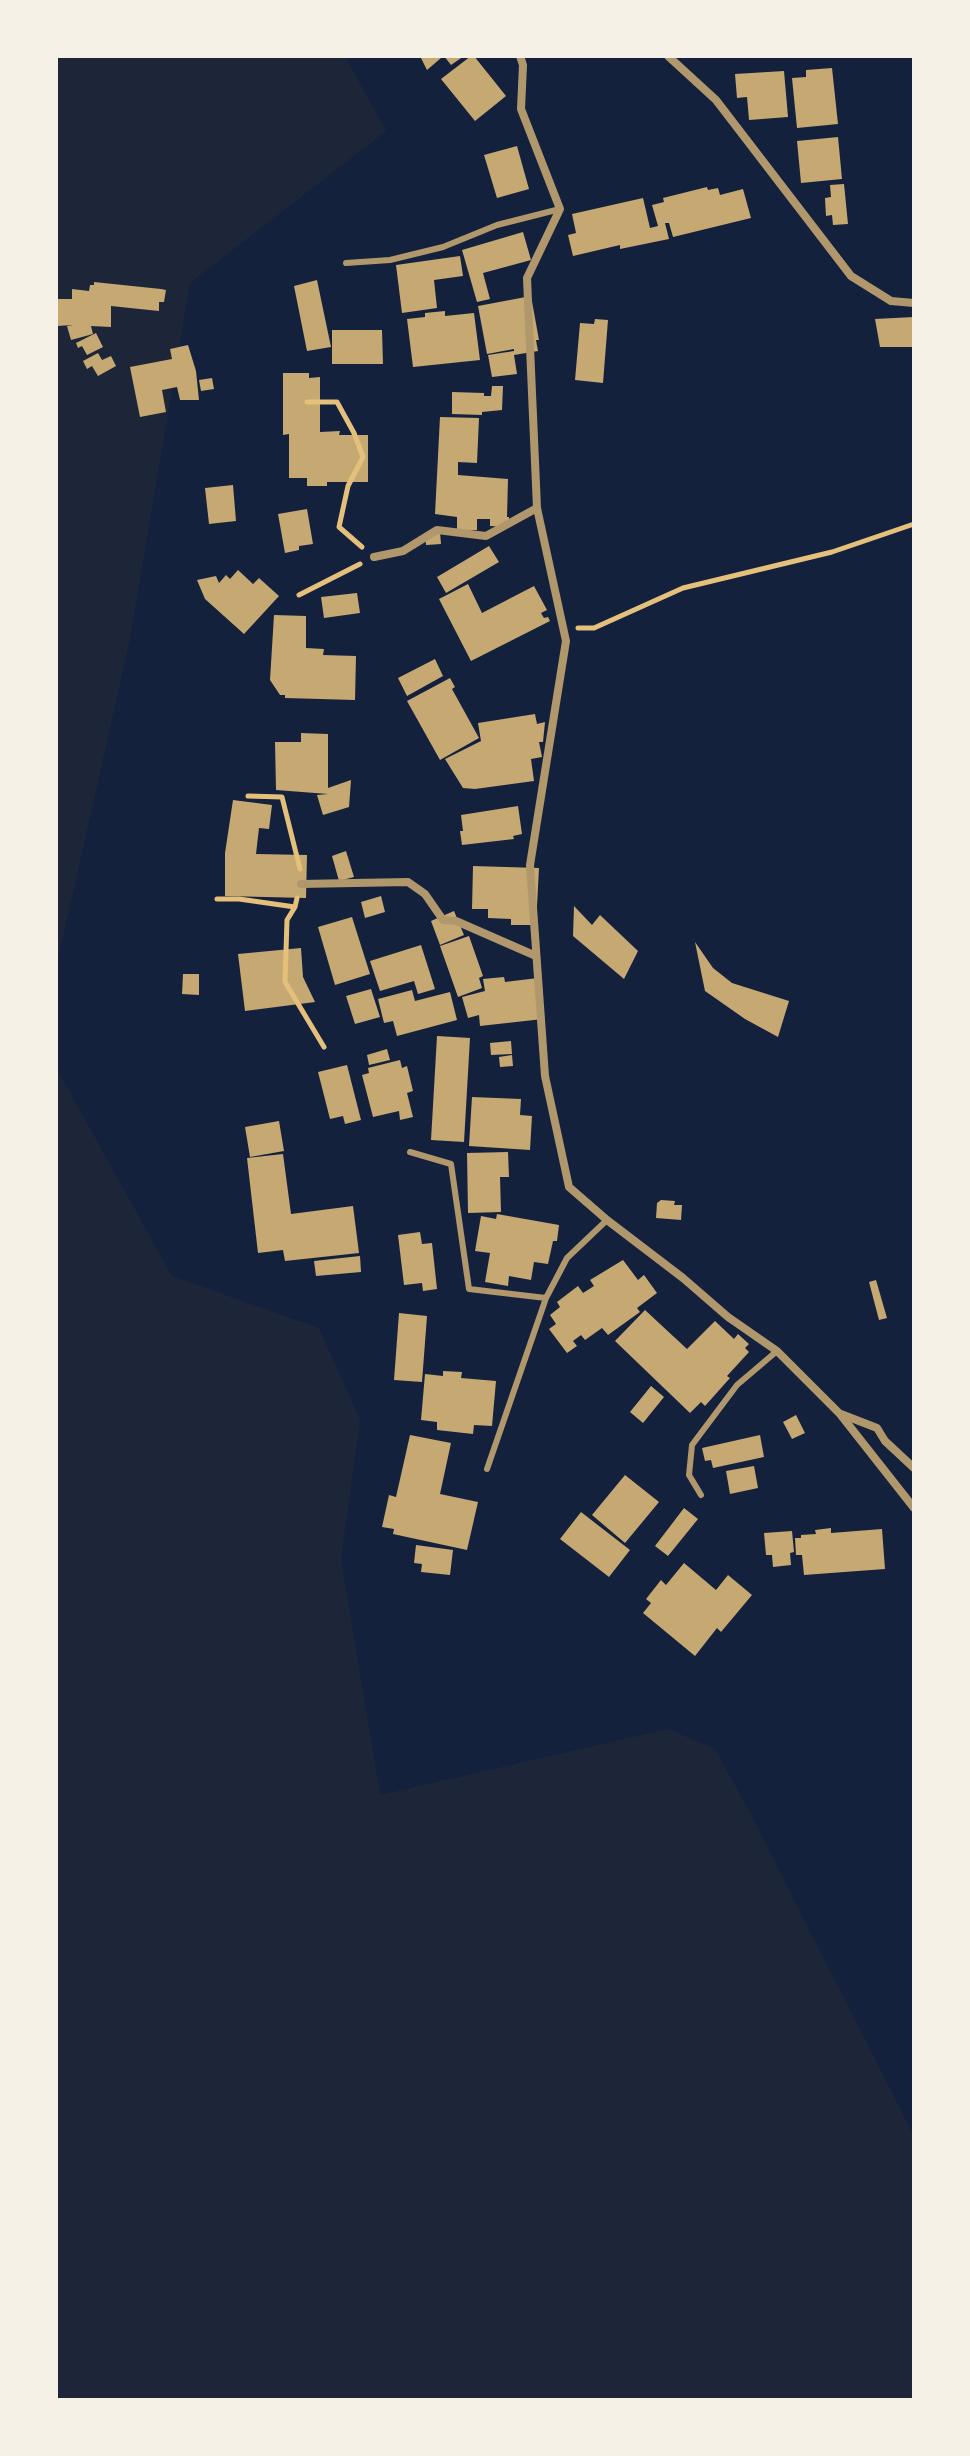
<!DOCTYPE html>
<style>
body{margin:0}
#map{position:relative;width:970px;height:2456px;overflow:hidden;background:#14213d;font-family:"Playfair Display",serif}
canvas{display:block}
.frame{position:absolute;inset:0;border:58px solid #f6f1e7;pointer-events:none}
</style>
<div id="map">
<canvas width="970" height="2456"></canvas>
<div class="frame"></div>
</div>
<script>
const ctx = document.querySelector('canvas').getContext('2d');
ctx.lineJoin = 'round';
function paint(path, color) { ctx.fillStyle = color; ctx.fill(path, 'evenodd'); }
const toPath = rows => new Path2D(rows.map(r => 'M' + r).join(''));
function strokePath(path, color, width, dash) { ctx.strokeStyle = color; ctx.lineWidth = width; ctx.lineCap = dash ? 'butt' : 'round'; ctx.setLineDash(dash || []); ctx.stroke(path); }
const green = toPath([
 [56,56,345,56,386,131,190,283,129,644,56,968],
 [56,1067,172,1276,319,1328,360,1420,341,1560,380,1795,668,1729,715,1749,748,1809,914,2136,914,2400,56,2400]
]);
const building = toPath([
 [420,56,440,56,441,58,427,70],
 [444,56,464,56,451,65],
 [471,56,474,56,506,96,475,121,441,79],
 [832,68,838,124,797,128,792,78,806,77,806,70],
 [784,71,788,117,749,120,747,97,737,98,735,74],
 [838,137,842,179,801,183,797,141],
 [517,146,529,189,497,198,484,155],
 [844,184,848,224,833,225,832,215,826,216,825,198,831,197,830,185],
 [707,187,708,190,718,188,720,195,743,189,751,218,673,237,669,223,665,223,669,239,620,249,620,245,573,256,568,235,576,233,572,214,643,198,650,228,658,226,652,205,664,202,663,198],
 [523,232,531,260,483,273,490,299,477,302,462,250],
 [460,256,463,276,434,280,437,308,402,313,396,265],
 [317,280,331,347,307,351,294,286],
 [94,282,161,289,166,290,164,302,159,302,159,311,111,306,111,327,91,326,93,334,71,340,67,326,73,325,57,326,56,299,72,299,72,289,89,291,90,285,94,285],
 [531,296,539,340,536,340,538,351,514,355,517,374,492,377,488,355,514,351,514,349,487,354,478,306],
 [445,311,445,316,474,313,480,360,413,367,407,319,425,317,425,313],
 [914,317,914,347,880,347,875,319],
 [595,319,608,320,603,383,575,380,580,323,594,324],
 [332,330,382,330,383,364,332,364],
 [96,333,103,347,87,355,82,346,78,348,76,343],
 [188,345,196,371,199,400,180,400,177,387,162,390,166,412,140,417,130,367,172,359,170,349],
 [98,353,102,360,111,356,116,366,98,376,92,366,87,369,83,361],
 [283,373,309,373,309,378,320,377,320,432,340,431,339,435,368,435,368,482,327,482,327,486,307,486,307,478,289,478,289,434,283,435],
 [212,378,214,389,201,391,199,380],
 [492,386,503,386,502,410,482,412,482,415,452,414,452,392,484,393,484,396,491,396],
 [440,417,479,418,477,463,458,462,458,475,508,479,507,517,509,517,509,527,490,526,490,519,477,519,477,530,457,530,457,517,435,514],
 [233,485,236,521,209,524,205,488],
 [307,509,313,544,299,546,299,550,285,553,278,514],
 [440,532,441,544,426,545,425,533],
 [489,546,499,562,446,593,437,577],
 [238,570,253,584,259,578,279,596,244,634,205,599,197,580,216,576,219,583,226,575,230,579],
 [468,584,482,613,534,586,547,610,541,613,544,618,548,617,550,621,471,661,439,599],
 [357,593,360,613,324,618,321,597],
 [274,615,306,616,306,648,324,649,323,655,356,656,355,700,285,698,285,695,280,695,270,680],
 [435,659,443,676,407,696,398,678],
 [450,678,455,687,452,689,479,738,440,760,407,701],
 [535,714,537,724,545,722,543,742,539,742,542,757,531,759,534,781,475,789,463,788,445,759,481,741,478,723],
 [301,733,328,734,328,788,351,780,349,807,323,815,317,795,328,794,276,790,275,742,301,742],
 [233,800,272,805,269,829,259,828,256,854,307,855,306,898,225,896,225,853],
 [518,806,522,834,513,836,514,839,462,845,460,831,463,831,461,815],
 [346,851,354,877,339,881,332,856],
 [473,866,539,868,536,925,511,925,511,919,488,918,488,909,472,909],
 [381,896,385,912,365,918,361,902],
 [574,906,592,925,600,915,638,951,624,979,573,936],
 [454,911,464,935,440,945,431,921],
 [352,917,370,974,335,985,318,927],
 [469,936,483,976,479,978,482,988,458,997,440,946],
 [695,942,713,968,732,983,789,1001,778,1037,745,1019,705,991],
 [421,945,435,989,418,994,414,981,380,991,370,961],
 [301,948,303,977,315,1002,245,1011,238,954],
 [183,974,199,974,199,995,182,994],
 [504,977,505,982,538,978,543,1019,480,1026,479,1015,468,1018,462,997,485,991,483,979],
 [371,989,380,1017,355,1024,346,996],
 [412,990,415,1001,450,992,457,1020,397,1036,393,1021,384,1023,378,999],
 [437,1036,470,1038,464,1142,431,1140],
 [511,1041,512,1054,491,1055,490,1043],
 [387,1049,390,1060,369,1065,367,1055],
 [512,1055,513,1066,500,1067,499,1057],
 [400,1060,402,1068,407,1066,413,1091,407,1093,413,1117,400,1120,399,1111,373,1117,362,1075,369,1073,368,1068],
 [347,1065,361,1120,345,1124,343,1116,330,1119,318,1072],
 [472,1097,521,1099,520,1115,532,1116,530,1150,469,1146],
 [279,1121,284,1151,250,1157,245,1127],
 [508,1152,509,1177,500,1177,501,1212,468,1213,467,1153],
 [283,1154,291,1214,353,1206,359,1253,285,1261,283,1250,258,1253,247,1158],
 [661,1200,675,1201,674,1205,682,1205,681,1220,656,1218,657,1203],
 [497,1214,559,1225,557,1241,553,1241,548,1264,534,1262,531,1280,509,1276,508,1286,485,1282,490,1253,475,1251,481,1216,496,1219],
 [420,1232,422,1244,432,1243,437,1289,423,1291,422,1283,404,1285,398,1235],
 [360,1256,361,1272,316,1276,314,1261],
 [623,1260,638,1280,644,1275,657,1293,637,1308,640,1312,608,1335,602,1328,585,1340,581,1335,573,1341,577,1346,567,1353,549,1329,556,1324,550,1315,560,1307,557,1302,578,1286,583,1293,594,1286,590,1280],
 [876,1280,887,1318,879,1320,869,1282],
 [645,1310,687,1349,715,1321,734,1339,738,1334,749,1344,745,1348,749,1352,727,1376,730,1378,705,1406,701,1402,690,1413,615,1341],
 [399,1313,427,1316,422,1382,394,1380],
 [443,1371,462,1372,461,1378,496,1381,492,1426,474,1425,473,1434,437,1430,437,1422,421,1420,425,1374,443,1376],
 [651,1386,664,1397,643,1423,630,1412],
 [796,1415,805,1433,792,1439,783,1422],
 [410,1435,451,1443,440,1494,478,1502,467,1550,393,1534,394,1529,382,1527,389,1495,396,1497],
 [760,1435,764,1457,713,1468,711,1460,705,1461,702,1448],
 [754,1466,758,1488,730,1494,726,1471],
 [625,1475,659,1502,625,1543,592,1515],
 [684,1508,698,1519,668,1556,655,1546],
 [581,1512,630,1550,609,1577,560,1539],
 [831,1528,831,1533,882,1529,885,1569,804,1575,802,1555,796,1555,795,1538,801,1538,801,1535,816,1534,815,1530],
 [792,1531,794,1552,790,1553,791,1565,773,1567,772,1555,766,1555,764,1533],
 [416,1545,453,1550,450,1575,421,1572,422,1564,414,1563],
 [684,1563,716,1590,728,1575,752,1595,721,1632,717,1628,695,1656,643,1613,651,1603,646,1599,661,1580,666,1585]
]);
const path = toPath([
 [307,402,337,402,354,433,363,457,348,486,339,527,362,547],
 [299,595,360,564],
 [578,628,594,628,683,588,832,552,914,524],
 [248,796,282,797,300,869],
 [297,898,295,907,287,920,285,982,324,1047],
 [217,899,239,899,295,907]
]);
const service = toPath([
 [346,263,390,260,443,247,497,225,560,209],
 [410,1152,451,1164,469,1289,546,1298],
 [487,1469,546,1298,567,1258,607,1220],
 [701,1495,689,1475,692,1445,737,1385,777,1351]
]);
const minor = toPath([
 [520,56,523,65,521,109,560,209,527,278,537,508,566,641,530,865,545,1076,569,1187,607,1220,683,1278,728,1317,777,1351,840,1414,914,1508],
 [668,56,716,100,851,276,891,301,914,303],
 [374,557,403,551,437,530,486,536,537,508],
 [301,884,408,882,425,894,443,920,456,921,536,956],
 [841,1414,877,1428,885,1441,914,1468]
]);
paint(green, '#1d2539');
paint(building, '#c6a872');
strokePath(path, '#e5c07b', 5);
strokePath(service, '#b1986c', 6);
strokePath(minor, '#b1986c', 8);
</script>
